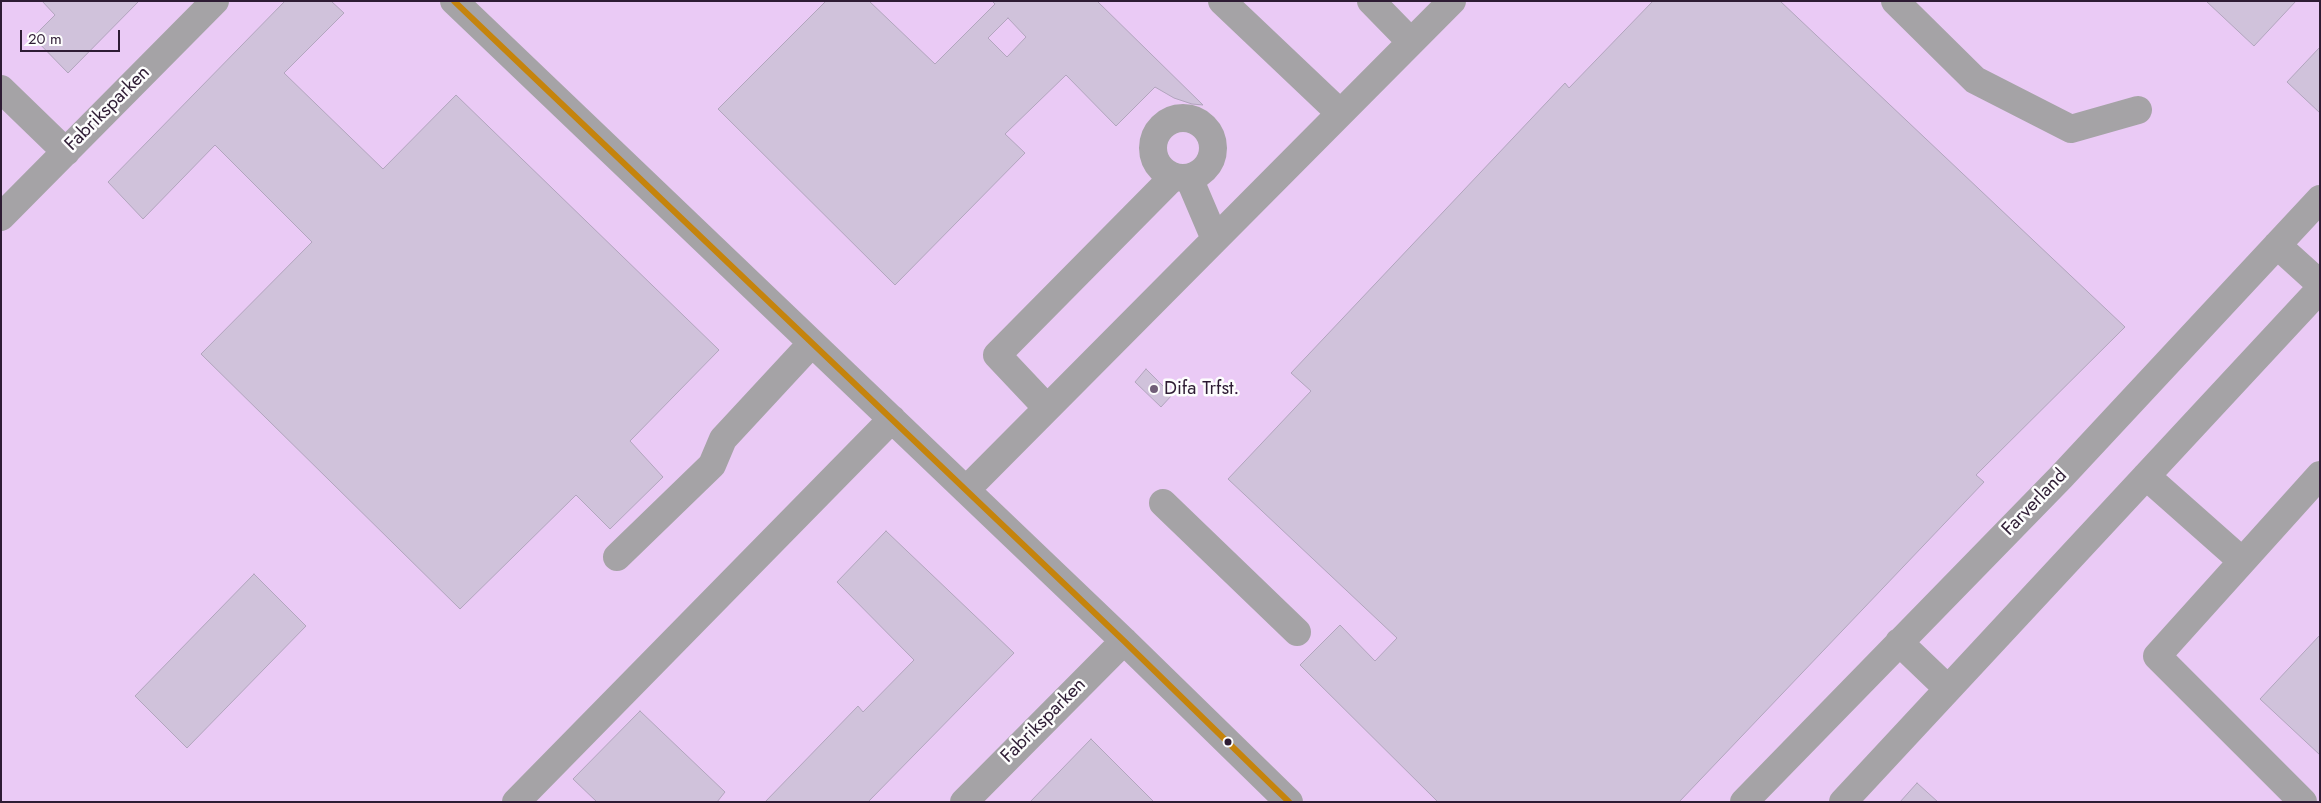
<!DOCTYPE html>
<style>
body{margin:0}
#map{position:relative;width:2321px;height:803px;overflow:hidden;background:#ecd8f3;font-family:Jost,sans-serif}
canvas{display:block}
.frame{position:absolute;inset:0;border:2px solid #2e1c34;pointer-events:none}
.scale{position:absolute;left:20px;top:30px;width:100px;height:22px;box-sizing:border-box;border:2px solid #2e1c34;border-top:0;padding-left:6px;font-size:15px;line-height:18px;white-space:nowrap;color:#2e1c34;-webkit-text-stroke:4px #fdfdfd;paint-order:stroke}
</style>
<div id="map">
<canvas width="2321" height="803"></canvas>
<div class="frame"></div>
<div class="scale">20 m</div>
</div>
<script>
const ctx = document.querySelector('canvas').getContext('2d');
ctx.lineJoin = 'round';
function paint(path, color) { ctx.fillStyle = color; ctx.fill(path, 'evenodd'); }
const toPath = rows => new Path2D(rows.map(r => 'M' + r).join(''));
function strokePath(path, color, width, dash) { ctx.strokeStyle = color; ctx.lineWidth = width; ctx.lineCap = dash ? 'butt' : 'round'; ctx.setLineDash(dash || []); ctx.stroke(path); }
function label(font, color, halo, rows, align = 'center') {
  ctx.font = font + ' Jost,sans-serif'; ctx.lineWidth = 5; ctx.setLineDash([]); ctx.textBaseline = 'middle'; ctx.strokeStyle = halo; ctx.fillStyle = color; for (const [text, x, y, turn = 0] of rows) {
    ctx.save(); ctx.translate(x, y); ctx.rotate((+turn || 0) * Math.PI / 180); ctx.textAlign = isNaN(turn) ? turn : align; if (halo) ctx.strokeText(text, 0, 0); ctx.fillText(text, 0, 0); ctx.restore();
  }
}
const built = toPath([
 [1,1,2320,1,2320,802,1,802]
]);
const building = toPath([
 [42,1,139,1,68,73,33,37,55,15,42,1],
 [285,1,331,1,344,13,284,73,383,169,456,95,719,350,630,441,663,477,610,529,576,495,460,609,201,354,312,242,215,145,143,219,108,182,285,1],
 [826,1,869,1,935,64,995,4,992,1,1097,1,1203,105,1192,104,1174,98,1155,87,1116,126,1066,75,1005,134,1025,153,895,285,718,109,826,1],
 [1008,18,1026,37,1007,57,988,38,1008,18],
 [1653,1,1780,1,2125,327,1976,475,1984,482,1679,802,1438,802,1300,665,1340,625,1375,661,1397,638,1228,479,1311,391,1291,373,1565,83,1569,88,1653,1],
 [2206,1,2296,1,2254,46,2206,1],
 [2320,47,2320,113,2287,82,2320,47],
 [1146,369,1172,395,1161,407,1135,382,1146,369],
 [886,531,1014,653,868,802,765,802,858,706,863,712,914,660,837,582,886,531],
 [254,574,306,626,187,748,135,696,254,574],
 [2320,635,2320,755,2260,699,2320,635],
 [640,711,725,792,717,802,597,802,573,779,640,711],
 [1091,739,1154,802,1030,802,1091,739],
 [1917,783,1938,802,1900,802,1917,783]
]);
const minor = toPath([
 [454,1,1124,641,1289,802],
 [1222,1,1340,113],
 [1371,1,1411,42],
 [1895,1,1975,80,2071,129,2138,110],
 [1,89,66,152],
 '1153 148a30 30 0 1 1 60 0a30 30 0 1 1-60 0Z',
 [1189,178,1215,239],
 [1,217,215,1],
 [2277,245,2320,284],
 [1047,408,997,355,1173,177],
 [2146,476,2242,561],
 [966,490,1452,1],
 [1163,503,1297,632],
 [617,557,712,465,723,439,812,343],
 [1899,642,1948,689],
 [516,802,892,419],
 [964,802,1124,641],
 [1744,802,2061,477,2320,199],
 [1843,802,2320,289],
 [2303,802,2157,656,2320,475]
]);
const bus1 = toPath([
 [454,1,1124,641,1289,802]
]);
const markers = [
 [1154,389,5,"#705e77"],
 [1228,742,4.5,"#2e1c34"]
];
const streetNames = [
 ["Fabriksparken",108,109,-45],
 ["Farverland",2035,503,-46],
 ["Fabriksparken",1044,721,-45]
];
const poiNames = [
 ["Difa Trfst.",1164,389]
];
paint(built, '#eacaf5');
paint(building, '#d0c2db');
strokePath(building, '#b2a5be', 1);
strokePath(minor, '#a5a3a6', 28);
strokePath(bus1, '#c5840d', 6);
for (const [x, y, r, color] of markers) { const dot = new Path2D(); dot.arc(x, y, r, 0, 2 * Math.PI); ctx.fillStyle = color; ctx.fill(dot); strokePath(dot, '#fdfdfd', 2); }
label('19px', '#2e1c34', '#fdfdfd', streetNames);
label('19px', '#2e1c34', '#fdfdfd', poiNames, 'left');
</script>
